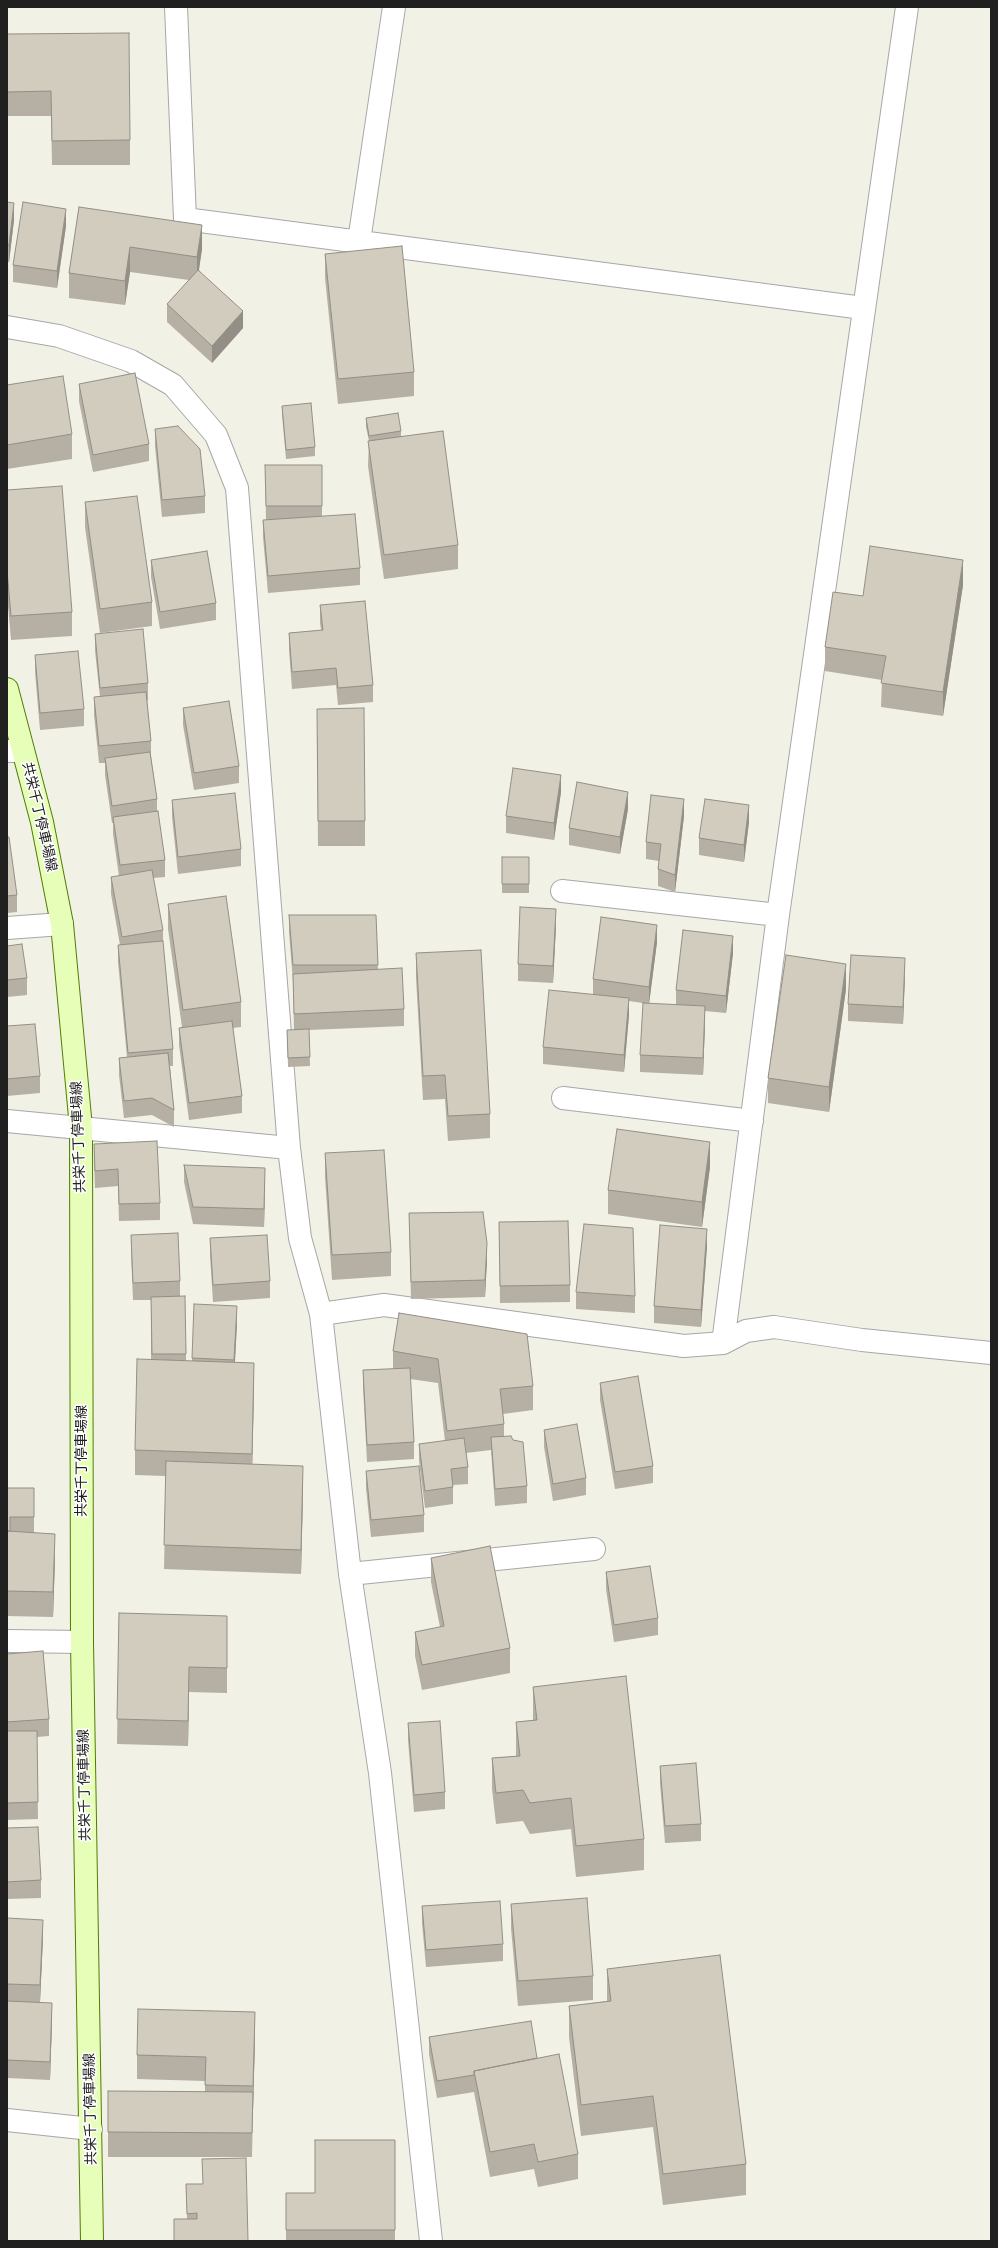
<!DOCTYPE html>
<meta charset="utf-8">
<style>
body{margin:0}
#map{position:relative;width:998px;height:2248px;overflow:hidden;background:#f1f1e6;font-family:"Archivo Narrow",sans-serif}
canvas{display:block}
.frame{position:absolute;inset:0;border:8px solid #202020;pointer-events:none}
</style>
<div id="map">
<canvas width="998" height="2248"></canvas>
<div class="frame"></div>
</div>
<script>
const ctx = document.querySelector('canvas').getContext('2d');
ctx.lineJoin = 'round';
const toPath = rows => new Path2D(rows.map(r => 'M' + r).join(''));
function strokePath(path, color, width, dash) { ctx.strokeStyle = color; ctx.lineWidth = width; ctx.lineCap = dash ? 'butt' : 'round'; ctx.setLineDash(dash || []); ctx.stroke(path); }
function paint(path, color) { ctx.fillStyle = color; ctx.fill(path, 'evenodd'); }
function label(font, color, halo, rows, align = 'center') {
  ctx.font = font + ' "Archivo Narrow","Noto Sans JP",sans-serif'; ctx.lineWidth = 3; ctx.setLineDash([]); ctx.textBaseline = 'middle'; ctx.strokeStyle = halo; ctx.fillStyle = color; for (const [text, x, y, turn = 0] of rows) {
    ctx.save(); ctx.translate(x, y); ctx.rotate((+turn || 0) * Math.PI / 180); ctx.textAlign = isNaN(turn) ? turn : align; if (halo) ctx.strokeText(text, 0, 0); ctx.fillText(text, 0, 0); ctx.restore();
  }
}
const minor = toPath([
 [176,7,185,219,863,308],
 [359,241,394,7],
 [7,327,59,336,131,361,173,385,216,435,237,488,289,1148,300,1238,321,1314,350,1574,380,1773,431,2241],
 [7,751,23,751],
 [562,891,778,915],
 [7,928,62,924],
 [563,1098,752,1121],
 [7,1121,289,1148],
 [321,1314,384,1305,684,1346,723,1343,746,1331,774,1327,862,1340,991,1353],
 [723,1343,778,915,907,7],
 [350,1574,594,1549],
 [7,1641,82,1642],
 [7,2120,91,2129]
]);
const secondary = toPath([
 [7,689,42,822,62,924,81,1128,82,1642,92,2241]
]);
const wall = toPath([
 [7,34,130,140,130,165,52,165,51,116,7,116],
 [7,202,14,220,9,262,7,262],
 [79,207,202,249,199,270,243,328,212,363,167,322,167,304,189,280,130,272,125,305,69,298,69,273],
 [66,226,57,288,13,282,13,265],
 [325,254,414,372,414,396,338,404,325,278],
 [79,384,149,444,149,461,93,472,79,401],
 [7,385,72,434,72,459,7,469],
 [282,406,315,447,315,456,286,459,282,414],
 [366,418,401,431,401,437,458,545,458,569,384,579,368,466,369,441,366,427],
 [155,429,205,496,205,513,162,517,155,446],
 [265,465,322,465,322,516,360,568,360,585,268,593,263,537,263,520,266,520],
 [7,490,72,612,72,636,11,640,7,594],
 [85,502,152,602,152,626,100,633,85,527],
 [151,560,216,603,216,620,160,629,151,577],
 [963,585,943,716,881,707,882,680,825,671,825,647,863,596],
 [320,605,373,685,373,702,338,705,336,685,292,689,289,650,289,633,321,630,320,623],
 [95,634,148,683,148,700,147,701,151,741,151,756,157,799,157,812,165,860,165,877,153,878,163,930,163,942,173,1049,173,1066,170,1066,174,1110,174,1127,152,1115,124,1118,119,1075,119,1058,127,1057,118,962,118,945,120,945,111,894,111,877,119,876,113,834,113,823,112,823,105,775,105,763,99,763,94,715,94,697,100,697,95,651],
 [35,655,84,709,84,726,40,730,35,672],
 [183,708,239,766,239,783,194,790,183,725],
 [317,733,365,821,365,846,318,846],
 [561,792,554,840,506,833,506,816],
 [172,800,241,849,241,866,178,874,172,817],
 [628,809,620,854,569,845,569,828],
 [684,816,675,892,658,886,658,869,659,861,646,859,646,842],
 [749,822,744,862,699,855,699,838],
 [7,837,17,895,17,912,7,913],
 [502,857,529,857,529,893,502,893],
 [168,904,241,1002,241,1027,233,1028,242,1096,242,1113,189,1120,179,1045,179,1028,182,1027,168,929],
 [289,915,376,915,378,970,404,1009,404,1026,309,1030,310,1066,288,1067,287,1030,294,1030,293,982,289,932],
 [556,926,553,983,518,981,518,964],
 [657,942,649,1004,629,1001,629,1015,624,1072,543,1064,543,1047,593,995,593,979],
 [7,946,27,978,27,995,7,997],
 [416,953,490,1114,490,1138,448,1141,445,1099,423,1100,416,978],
 [733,953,726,1013,705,1011,705,1024,703,1075,640,1072,640,1055,676,1005,676,990],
 [905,975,903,1024,848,1021,848,1004],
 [846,989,829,1112,768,1103,768,1078],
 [7,1026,40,1076,40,1093,7,1096],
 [94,1144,160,1203,160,1220,119,1221,118,1186,95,1188,94,1161],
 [325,1153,391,1252,391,1276,332,1280,325,1177],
 [184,1165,265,1185,264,1227,193,1224,184,1182],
 [710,1167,702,1227,608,1214,608,1190],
 [409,1213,487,1260,485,1297,411,1299],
 [499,1222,570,1285,570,1302,500,1303],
 [131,1235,180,1281,180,1296,186,1354,186,1361,192,1361,192,1358,237,1323,235,1362,254,1387,252,1464,303,1491,301,1574,164,1569,166,1476,135,1475,135,1450,151,1360,151,1300,133,1300,131,1252],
 [210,1238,270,1281,270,1298,213,1302,210,1255],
 [707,1246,701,1327,654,1323,654,1306],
 [576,1292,635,1296,635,1313,576,1309],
 [399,1313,533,1386,533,1410,503,1414,504,1424,504,1436,527,1486,527,1503,495,1506,491,1450,466,1453,468,1467,468,1484,453,1485,453,1504,425,1508,419,1461,419,1444,445,1441,438,1383,410,1379,414,1442,414,1459,367,1462,363,1387,363,1370,393,1369,393,1351],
 [600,1383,653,1466,653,1483,615,1489,600,1400],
 [544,1430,586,1478,586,1495,553,1501,544,1447],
 [366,1471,424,1515,424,1532,371,1537,366,1488],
 [7,1488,34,1488,34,1533,55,1559,53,1617,7,1616],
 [431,1558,510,1648,510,1673,422,1690,415,1656,415,1632,440,1627,431,1582],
 [606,1572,658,1618,658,1635,614,1642,606,1589],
 [119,1613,227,1641,227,1693,189,1692,188,1746,117,1744],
 [7,1654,49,1719,49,1736,37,1737,38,1819,7,1820],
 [533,1687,644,1839,644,1870,576,1877,571,1829,530,1834,523,1821,496,1824,492,1789,492,1758,516,1756,516,1722,533,1720],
 [408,1723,445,1792,445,1809,414,1812,408,1740],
 [660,1766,701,1824,701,1841,665,1843,660,1783],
 [7,1828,41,1880,41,1898,7,1899],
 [511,1904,593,1976,593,2000,518,2006,511,1928],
 [422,1906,503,1944,503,1961,426,1967,422,1923],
 [7,1918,43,1937,40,2002,52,2020,50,2080,7,2078],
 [607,1969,746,2164,746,2195,663,2205,653,2127,581,2136,569,2037,569,2006,607,2001],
 [255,2037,253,2110,252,2157,108,2157,108,2091,205,2092,205,2081,137,2079,137,2055],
 [429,2037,537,2058,578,2154,578,2179,538,2187,534,2169,490,2177,474,2092,437,2098,429,2054],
 [395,2140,395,2241,286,2241,286,2193,315,2193],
 [186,2184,248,2241,174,2241,174,2219,187,2219]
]);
const shadedWall = toPath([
 [14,203,14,220,9,262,9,245],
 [66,209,66,226,57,288,57,271],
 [202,225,202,249,197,282,197,257],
 [130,247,130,272,125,305,125,281],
 [243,311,243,328,212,363,212,346],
 [963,560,963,585,943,716,943,692],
 [561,775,561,792,554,840,554,823],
 [628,792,628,809,620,854,620,837],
 [684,799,684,816,675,892,675,875],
 [749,805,749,822,744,862,744,845],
 [556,909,556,926,553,983,553,966],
 [657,925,657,942,649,1004,649,987],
 [733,936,733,953,726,1013,726,996],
 [905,958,905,975,903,1024,903,1007],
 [846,964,846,989,829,1112,829,1087],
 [629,998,629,1015,624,1072,624,1055],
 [705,1006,705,1024,703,1075,703,1058],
 [710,1142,710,1167,702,1227,702,1202],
 [265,1168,265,1185,264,1227,264,1209],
 [707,1229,707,1246,701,1327,701,1310],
 [487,1243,487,1260,485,1297,485,1280],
 [237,1306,237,1323,234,1377,234,1360],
 [254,1363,254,1387,252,1478,252,1454],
 [303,1466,303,1491,301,1574,301,1550],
 [55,1534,55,1559,53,1617,53,1592],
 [189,1667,189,1692,188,1746,188,1721],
 [43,1920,43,1937,40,2002,40,1985],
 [52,2003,52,2020,50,2080,50,2062],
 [255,2012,255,2037,253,2110,253,2086]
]);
const building = toPath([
 [129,33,130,140,52,141,51,91,7,92,7,34,129,33],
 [7,202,14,203,9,245,7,245,7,202],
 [23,202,66,209,57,271,13,265,23,202],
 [79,207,202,225,197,257,130,247,125,281,69,273,79,207],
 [402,246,414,372,338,379,325,254,402,246],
 [198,270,243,311,212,346,167,304,198,270],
 [135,373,149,444,93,455,79,384,135,373],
 [63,376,72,434,7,445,7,385,63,376],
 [311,403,315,447,286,450,282,406,311,403],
 [398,413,401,431,369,436,366,418,398,413],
 [178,426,200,449,205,496,162,500,155,429,178,426],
 [443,431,458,545,384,555,368,441,443,431],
 [265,465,322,465,322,506,266,506,265,465],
 [62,486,72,612,11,616,7,570,7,490,62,486],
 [137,496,152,602,100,609,85,502,137,496],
 [355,514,360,568,268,576,263,520,355,514],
 [870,546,963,560,943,692,881,683,886,656,825,647,833,592,863,596,870,546],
 [207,551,216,603,160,612,151,560,207,551],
 [365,601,373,685,338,688,336,668,292,672,289,633,323,630,320,605,365,601],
 [143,629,148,683,100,688,95,634,143,629],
 [78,651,84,709,40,713,35,655,78,651],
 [146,692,151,741,99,746,94,697,146,692],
 [229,701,239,766,194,773,183,708,229,701],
 [364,708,365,821,318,821,317,709,364,708],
 [150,752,157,799,112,806,105,758,150,752],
 [513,768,561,775,554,823,506,816,513,768],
 [577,782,628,792,620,837,569,828,577,782],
 [235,793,241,849,178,857,172,800,235,793],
 [651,795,684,799,675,875,658,869,661,844,646,842,651,795],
 [705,799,749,805,744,845,699,838,705,799],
 [158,811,165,860,120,865,113,817,158,811],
 [7,837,9,837,17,895,7,896,7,837],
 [502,857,529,857,529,884,502,884,502,857],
 [152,870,163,930,122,937,111,877,152,870],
 [226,896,241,1002,183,1010,168,904,226,896],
 [520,907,556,909,553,966,518,964,520,907],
 [289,915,376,915,378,965,293,965,289,915],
 [601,917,657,925,649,987,593,979,601,917],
 [683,930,733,936,726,996,676,990,683,930],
 [163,941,173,1049,128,1053,118,945,163,941],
 [22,944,27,978,7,980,7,946,22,944],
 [481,950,490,1114,448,1116,445,1075,423,1076,416,953,481,950],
 [786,955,846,964,829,1087,768,1078,786,955],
 [851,955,905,958,903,1007,848,1004,851,955],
 [402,968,404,1009,294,1014,293,974,402,968],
 [549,990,629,998,624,1055,543,1047,549,990],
 [643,1003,705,1006,703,1058,640,1055,643,1003],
 [232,1021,242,1096,189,1103,179,1028,232,1021],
 [35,1024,40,1076,7,1079,7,1026,35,1024],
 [309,1029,310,1057,288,1058,287,1030,309,1029],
 [168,1053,174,1110,152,1098,124,1101,119,1058,168,1053],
 [617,1129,710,1142,702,1202,608,1190,617,1129],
 [157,1141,160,1203,119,1204,118,1169,95,1171,94,1144,157,1141],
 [384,1150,391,1252,332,1255,325,1153,384,1150],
 [184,1165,265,1168,264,1209,193,1207,184,1165],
 [483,1212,487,1243,485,1280,411,1282,409,1213,483,1212],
 [568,1221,570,1285,500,1286,499,1222,568,1221],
 [584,1224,633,1228,635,1296,576,1292,584,1224],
 [660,1225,707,1229,701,1310,654,1306,660,1225],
 [178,1233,180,1281,133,1283,131,1235,178,1233],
 [267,1235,270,1281,213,1285,210,1238,267,1235],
 [185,1296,186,1354,152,1354,151,1297,185,1296],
 [194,1304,237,1306,234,1360,192,1358,194,1304],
 [399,1313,527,1334,533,1386,500,1389,504,1424,447,1431,438,1359,393,1351,399,1313],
 [137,1359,254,1363,252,1454,135,1450,137,1359],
 [410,1368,414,1442,367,1445,363,1370,410,1368],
 [638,1376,653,1466,615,1472,600,1383,638,1376],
 [577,1424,586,1478,553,1484,544,1430,577,1424],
 [511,1436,513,1440,523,1442,527,1486,495,1489,491,1437,511,1436],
 [464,1438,468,1467,451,1469,453,1487,425,1491,419,1444,464,1438],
 [166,1461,303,1466,301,1550,164,1545,166,1461],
 [419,1466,424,1515,371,1520,366,1471,419,1466],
 [7,1488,34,1488,34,1517,10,1517,10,1531,7,1531,7,1488],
 [7,1531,55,1534,53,1592,7,1591,7,1531],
 [490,1546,510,1648,422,1665,415,1632,444,1626,431,1558,490,1546],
 [650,1566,658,1618,614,1625,606,1572,650,1566],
 [119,1613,227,1616,227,1668,189,1667,188,1721,117,1719,119,1613],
 [43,1651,49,1719,7,1722,7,1654,43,1651],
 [626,1676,644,1839,576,1846,571,1798,530,1803,523,1790,496,1793,492,1758,520,1756,516,1722,537,1720,533,1687,626,1676],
 [440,1721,445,1792,414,1795,408,1723,440,1721],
 [7,1731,37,1731,38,1802,7,1803,7,1731],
 [696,1763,701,1824,665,1826,660,1766,696,1763],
 [38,1827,41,1880,7,1882,7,1828,38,1827],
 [587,1898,593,1976,518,1981,511,1904,587,1898],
 [500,1901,503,1944,426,1950,422,1906,500,1901],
 [7,1918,43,1920,40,1985,7,1984,7,1918],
 [720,1955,746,2164,663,2174,653,2096,581,2105,569,2006,611,2001,607,1969,720,1955],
 [7,2001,52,2003,50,2062,7,2060,7,2001],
 [138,2009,255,2012,253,2086,205,2085,206,2057,137,2055,138,2009],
 [531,2021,537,2058,474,2071,474,2075,437,2081,429,2037,531,2021],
 [559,2054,578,2154,538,2162,534,2144,490,2152,474,2071,559,2054],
 [108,2091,253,2092,252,2133,108,2132,108,2091],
 [315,2140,395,2140,395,2230,286,2230,286,2193,315,2193,315,2140],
 [246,2158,248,2241,174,2241,174,2219,197,2219,197,2213,187,2214,186,2184,203,2184,202,2159,246,2158]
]);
const streetNames = [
 ["共栄千丁停車場線",39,817,77],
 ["共栄千丁停車場線",79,1137,-92],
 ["共栄千丁停車場線",82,1461,-90],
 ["共栄千丁停車場線",85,1785,-91],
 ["共栄千丁停車場線",91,2109,-91]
];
strokePath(minor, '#a7a7a7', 24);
strokePath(secondary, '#4e7e00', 24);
strokePath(minor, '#fff', 22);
strokePath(secondary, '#e7feb8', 22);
paint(wall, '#b5afa4');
paint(shadedWall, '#938f86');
paint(building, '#d2ccbf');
strokePath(building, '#938f86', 1);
label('14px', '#202020', '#fff', streetNames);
</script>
